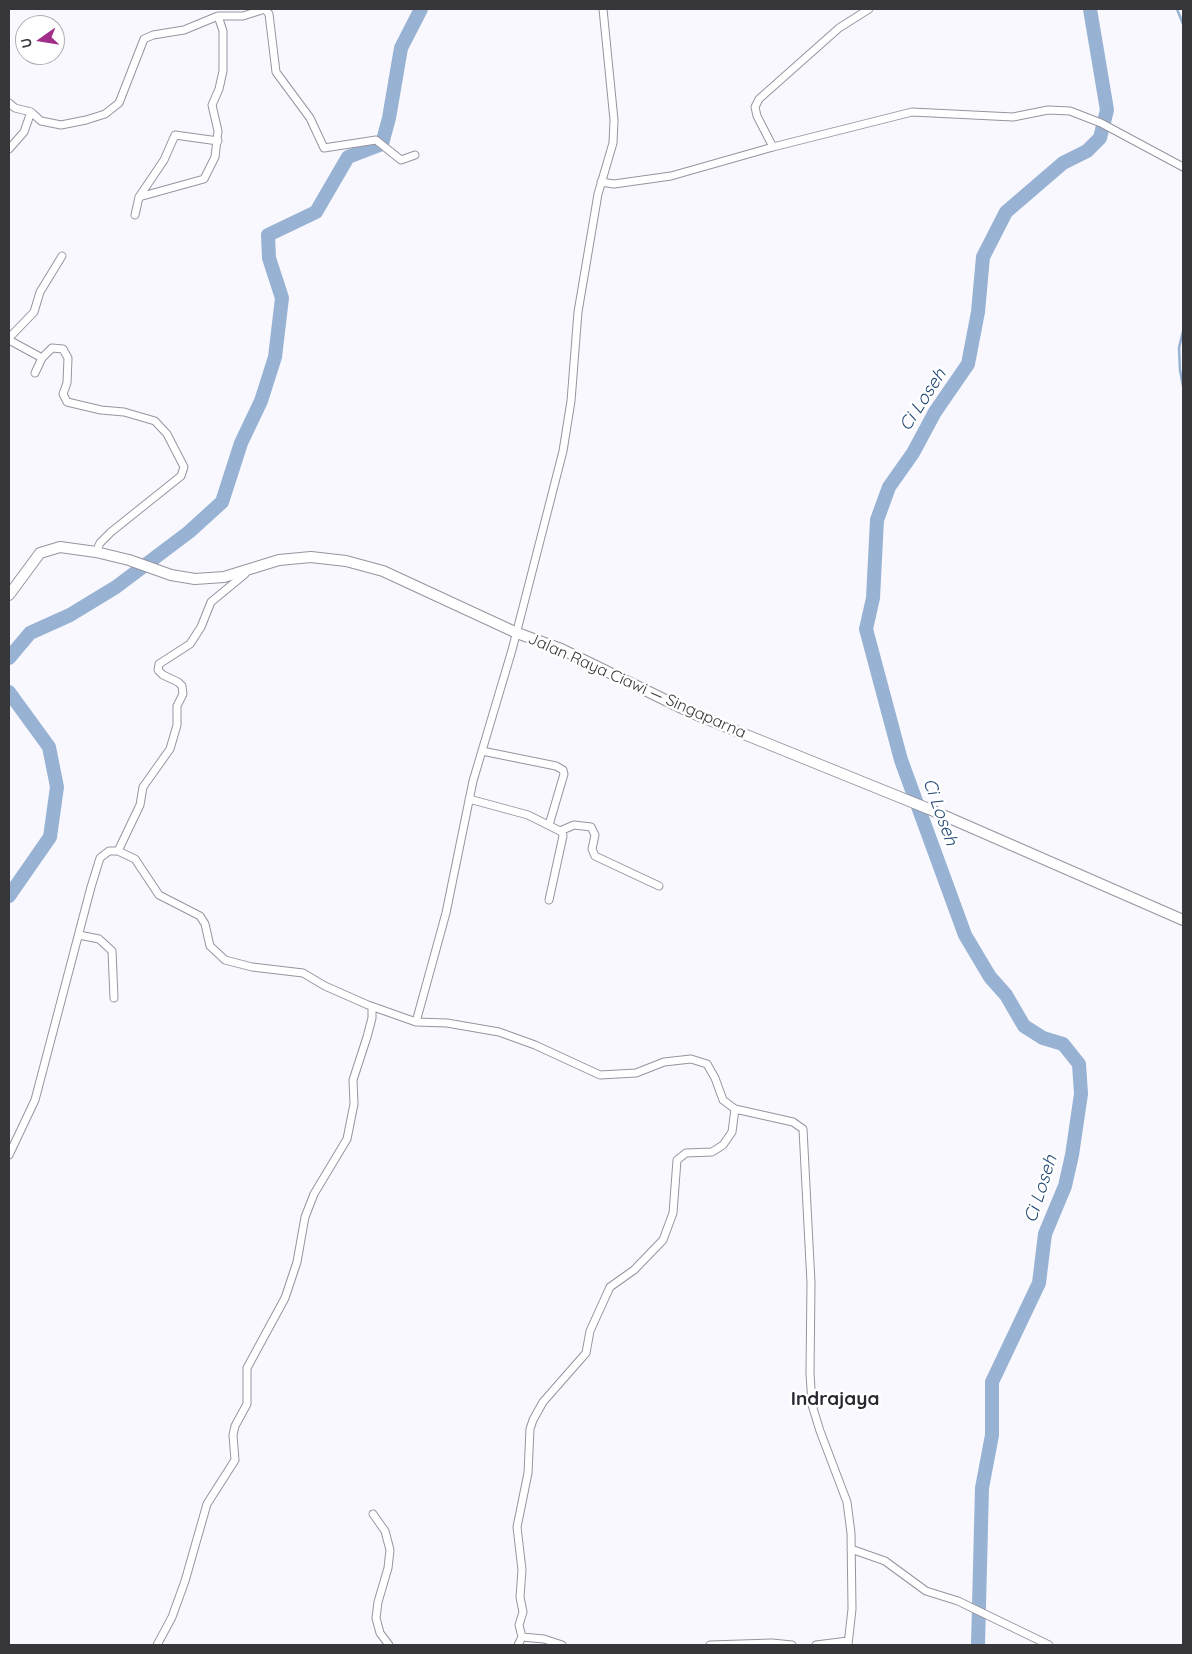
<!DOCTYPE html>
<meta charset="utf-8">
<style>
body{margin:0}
#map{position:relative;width:1192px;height:1654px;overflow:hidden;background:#f9f8fe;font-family:Quicksand,sans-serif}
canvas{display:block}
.frame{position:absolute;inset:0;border:10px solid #37363b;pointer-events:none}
.north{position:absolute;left:15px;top:15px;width:50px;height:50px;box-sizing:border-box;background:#fff;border:1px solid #afafb1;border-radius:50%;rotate:257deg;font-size:14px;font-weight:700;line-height:20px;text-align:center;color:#37363b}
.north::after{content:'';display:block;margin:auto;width:18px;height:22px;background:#a12f8a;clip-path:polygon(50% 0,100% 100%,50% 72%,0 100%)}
</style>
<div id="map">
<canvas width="1192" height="1654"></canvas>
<div class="frame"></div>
<div class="north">U</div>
</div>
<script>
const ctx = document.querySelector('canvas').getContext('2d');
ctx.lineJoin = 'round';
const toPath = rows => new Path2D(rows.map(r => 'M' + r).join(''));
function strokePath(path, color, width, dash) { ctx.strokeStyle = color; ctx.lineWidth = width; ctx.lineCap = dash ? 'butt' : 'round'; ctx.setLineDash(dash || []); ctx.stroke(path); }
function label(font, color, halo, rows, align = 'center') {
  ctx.font = font + ' Quicksand,sans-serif'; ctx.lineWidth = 5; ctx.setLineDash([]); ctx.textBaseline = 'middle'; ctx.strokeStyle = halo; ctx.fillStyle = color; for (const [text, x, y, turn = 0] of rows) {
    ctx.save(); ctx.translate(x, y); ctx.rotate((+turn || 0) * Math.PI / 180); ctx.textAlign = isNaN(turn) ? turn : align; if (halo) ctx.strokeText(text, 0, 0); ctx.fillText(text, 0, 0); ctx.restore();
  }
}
const stream = toPath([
 [1177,9,1183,24],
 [1183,331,1179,348,1180,370,1183,386]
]);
const river = toPath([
 [9,658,30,633,70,615,116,587,189,532,222,502,241,443,261,401,275,357,282,298,269,258,268,235,316,212,348,157,382,144,389,118,401,48,421,9],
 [9,692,49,747,57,787,50,837,9,896],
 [978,1645,982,1488,992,1435,992,1382,1039,1283,1045,1234,1065,1186,1072,1155,1081,1094,1079,1064,1063,1044,1043,1038,1024,1026,1006,995,990,977,965,935,901,760,866,629,873,598,877,520,889,487,913,453,935,412,968,364,978,312,983,257,1006,212,1063,163,1087,151,1100,138,1107,110,1090,9]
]);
const minor = toPath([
 [9,103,15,108,31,112,24,132,9,149],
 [31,112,41,121,61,125,86,120,105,114,119,103,144,39,153,35,184,30,218,16,243,16,265,9,269,14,276,72,310,118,324,148,376,140,401,160,415,155],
 [773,147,757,116,755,107,759,99,839,28,869,9],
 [601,182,614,184,671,176,773,147,912,112,1013,117,1048,110,1070,111,1101,123,1183,167],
 [139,197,204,179,215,157,218,131,212,105,219,89,223,71,223,31,218,16],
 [135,215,139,197,164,160,175,135,218,141],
 [9,338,34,312,40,292,62,256],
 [9,340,42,358,52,348,63,349,68,358,67,383,63,394,67,402,101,410,124,412,155,421,167,434,184,467,181,476,111,532,100,543,96,552],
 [35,373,42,358],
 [482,751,556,766,563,770,564,774,549,825],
 [469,799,528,815,562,832,563,836,549,900],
 [560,831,574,825,591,827,595,835,592,849,595,856,659,886],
 [118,851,140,805,143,787,170,749,177,725,177,706,183,694,182,686,178,682,163,675,158,670,159,664,190,644,201,627,211,602,245,574],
 [79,935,99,939,112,951,114,998],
 [416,1022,446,913,473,781,512,650,563,451,571,401,578,312,598,194,613,143,614,120,603,9],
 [9,1155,35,1100,91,887,100,858,109,851,118,851,135,859,159,895,200,916,205,924,210,946,225,960,252,967,303,973,325,986,368,1005,416,1022,447,1023,499,1032,535,1045,600,1075,636,1073,664,1062,691,1059,707,1064,715,1078,723,1100,735,1109,793,1122,803,1129,811,1283,810,1373,812,1405,820,1431,847,1502,851,1533,852,1609,848,1645],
 [373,1514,385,1531,390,1550,388,1568,378,1602,376,1618,380,1633,389,1645],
 [851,1549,885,1561,926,1591,958,1601,1049,1645],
 [522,1637,519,1625,523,1612,520,1597,522,1570,517,1527,528,1473,530,1429,533,1420,543,1402,586,1353,590,1331,610,1287,634,1270,663,1240,673,1213,677,1160,686,1153,712,1152,723,1145,732,1132,735,1109],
 [157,1645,172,1617,185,1581,207,1504,235,1460,233,1435,235,1426,247,1404,247,1368,285,1298,297,1262,305,1217,314,1194,347,1139,354,1104,353,1080,367,1037,372,1018,372,1007],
 [518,1645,522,1637,544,1639,562,1645],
 [710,1645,772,1643,792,1645],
 [816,1645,848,1641]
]);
const secondary = toPath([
 [9,595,40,553,60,547,96,552,129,560,171,575,195,579,224,577,279,560,311,557,346,561,383,571,517,633,561,649,692,713,929,809,1183,920]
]);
const streetNames = [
 ["Jalan Raya Ciawi — Singaparna",637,686,24]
];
const waterNames = [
 ["Ci Loseh",923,400,-57],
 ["Ci Loseh",940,812,70],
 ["Ci Loseh",1041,1189,-72]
];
const quarterNames = [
 ["Indrajaya",835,1399]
];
strokePath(stream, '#97b2d3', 2.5);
strokePath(river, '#97b2d3', 14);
strokePath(minor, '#9794a1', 9);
strokePath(secondary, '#9794a1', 12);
strokePath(minor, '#fff', 7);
strokePath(secondary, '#fff', 10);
label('16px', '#37363b', '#fff', streetNames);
label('italic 18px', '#224975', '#fff', waterNames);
label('bold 19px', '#2a2732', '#fff', quarterNames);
</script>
